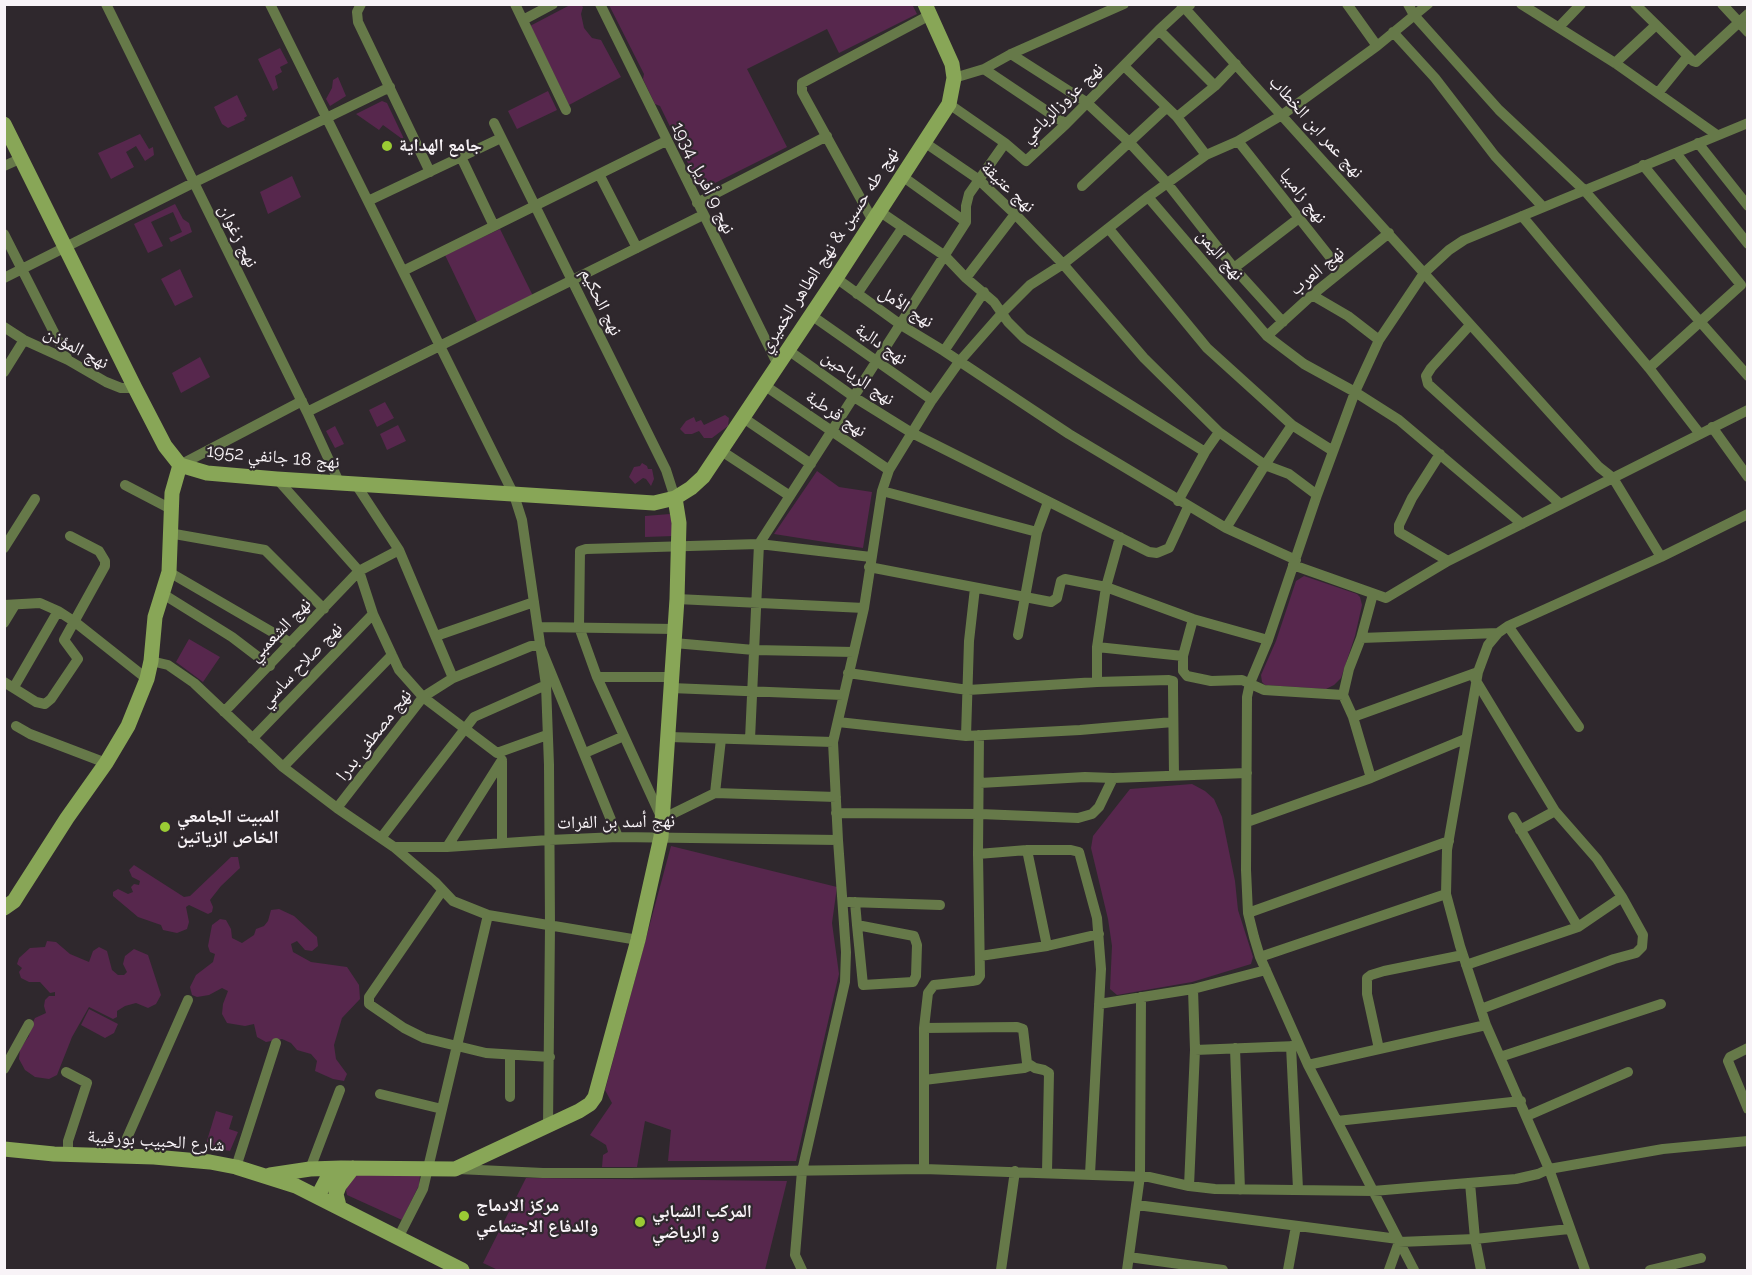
<!DOCTYPE html>
<meta charset="utf-8">
<style>
body{margin:0}
#map{position:relative;width:1752px;height:1275px;overflow:hidden;background:#2f282d;font-family:Raleway,sans-serif}
canvas{display:block}
.frame{position:absolute;inset:0;border:6px solid #f8f3f7;pointer-events:none}
</style>
<div id="map">
<canvas width="1752" height="1275"></canvas>
<div class="frame"></div>
</div>
<script>
const ctx = document.querySelector('canvas').getContext('2d');
ctx.lineJoin = 'round';
function paint(path, color) { ctx.fillStyle = color; ctx.fill(path, 'evenodd'); }
const toPath = rows => new Path2D(rows.map(r => 'M' + r).join(''));
function strokePath(path, color, width, dash) { ctx.strokeStyle = color; ctx.lineWidth = width; ctx.lineCap = dash ? 'butt' : 'round'; ctx.setLineDash(dash || []); ctx.stroke(path); }
function label(font, color, halo, rows, align = 'center') {
  ctx.font = font + ' Raleway,"Noto Naskh Arabic",sans-serif'; ctx.lineWidth = 4.5; ctx.setLineDash([]); ctx.textBaseline = 'middle'; ctx.strokeStyle = halo; ctx.fillStyle = color; for (const [text, x, y, turn = 0] of rows) {
    ctx.save(); ctx.translate(x, y); ctx.rotate((+turn || 0) * Math.PI / 180); ctx.textAlign = isNaN(turn) ? turn : align; if (halo) ctx.strokeText(text, 0, 0); ctx.fillText(text, 0, 0); ctx.restore();
  }
}
const green = toPath([
 [912,4,917,14,839,53,827,29,747,69,787,147,701,190,660,106,655,104,643,79,644,74,609,5],
 [570,5,581,5,583,7,581,14,584,28,592,38,601,40,621,77,569,105,530,26],
 [280,48,288,63,280,67,282,72,275,76,278,88,273,91,258,59],
 [338,77,346,96,330,106,326,99,332,88,333,80],
 [548,91,557,110,517,129,508,111],
 [237,95,247,116,244,118,245,120,228,128,222,124,214,107],
 [382,101,387,103,405,141,383,125,379,130,356,114],
 [140,134,149,149,153,147,154,155,145,161,136,146,126,152,134,167,111,179,98,153],
 [292,176,301,197,268,214,260,192],
 [175,204,183,219,189,223,192,232,171,242,169,238,182,232,173,212,151,222,163,246,148,253,134,224],
 [500,229,533,296,477,322,445,255],
 [180,269,193,297,175,306,161,279],
 [200,357,210,377,181,393,172,373],
 [385,402,394,418,377,427,369,410],
 [725,415,729,418,728,426,712,438,704,438,699,431,692,434,685,434,680,429,686,421,694,417,696,422,701,420,704,425],
 [398,425,406,441,387,450,380,434],
 [335,426,344,444,335,448,326,431],
 [642,463,647,466,648,469,652,469,654,479,651,486,646,479,643,478,635,484,629,477,634,467,640,466],
 [817,471,839,487,872,492,863,548,774,534],
 [670,514,674,536,645,537,645,516],
 [1304,576,1357,594,1360,597,1362,605,1355,636,1341,678,1334,685,1326,689,1265,685,1262,682,1261,675,1276,641,1296,581],
 [189,639,220,657,203,682,176,662],
 [1192,784,1205,791,1214,799,1222,817,1235,881,1238,910,1253,957,1251,964,1192,982,1117,995,1110,989,1112,946,1108,919,1091,848,1093,836,1130,789],
 [671,846,837,887,832,923,839,974,796,1161,668,1161,671,1130,645,1121,637,1167,602,1167,603,1155,608,1152,606,1145,590,1135,612,1103,605,1090],
 [231,857,238,857,240,868,221,886,210,900,213,907,212,912,208,914,189,905,186,907,189,922,187,929,177,933,163,930,161,925,138,917,113,896,113,892,118,889,128,894,133,892,131,887,134,884,139,885,140,881,132,877,129,870,134,865,184,897,190,896],
 [279,909,294,916,317,937,318,946,312,951,305,950,297,941,291,944,293,952,311,962,347,967,359,985,360,999,342,1018,334,1045,336,1059,347,1074,344,1081,333,1079,315,1071,317,1061,311,1054,297,1050,291,1043,282,1039,266,1042,257,1037,254,1024,245,1026,227,1023,222,1014,223,1004,228,991,222,988,209,995,197,997,192,995,190,987,196,975,213,962,215,954,210,952,208,946,212,925,220,919,226,920,231,929,232,938,242,943,254,935,256,929,264,926,268,921,271,910],
 [47,941,56,942,70,954,89,962,93,951,99,947,107,951,112,970,118,975,124,975,127,972,123,964,125,956,134,949,148,955,161,995,156,1004,148,1008,136,1003,125,1006,117,1011,117,1017,113,1019,89,1007,72,1037,57,1075,49,1079,35,1077,25,1070,19,1059,20,1049,29,1036,31,1026,35,1018,46,1013,44,1006,45,1000,49,996,55,996,55,992,50,993,40,982,29,982,21,978,19,972,22,968,17,964,19,958,30,948,45,947],
 [89,1009,118,1024,114,1033,105,1038,81,1025],
 [216,1111,233,1116,229,1129,238,1132,230,1151,205,1147],
 [356,1174,420,1175,419,1185,402,1220,347,1195,346,1190,349,1180],
 [526,1178,787,1181,765,1270,498,1270,483,1263]
]);
const street = toPath([
 [106,4,307,412,339,482],
 [270,4,514,495,522,520,546,685,549,765,550,926,548,1126],
 [361,4,357,12,358,22,430,172],
 [515,4,566,110],
 [600,4,778,365],
 [1181,4,1599,467,1613,478,1661,557],
 [1347,4,1377,46],
 [1408,4,1414,15,1499,110,1584,190,1748,376],
 [1521,4,1615,63,1717,135],
 [1635,4,1693,61,1696,62,1748,14],
 [1722,4,1748,32],
 [523,20,553,4],
 [1559,27,1581,4],
 [1159,30,1215,86],
 [1393,32,1435,78,1495,156,1543,207],
 [1011,54,1086,102,1129,142,1167,183,1234,268,1283,322],
 [1615,63,1656,25],
 [1124,66,1177,117,1206,155],
 [984,69,1066,124],
 [954,78,984,69,1011,54,1124,4],
 [1658,93,1688,56],
 [949,104,1005,143,1026,161,1066,124,1159,30,1184,7,1190,5],
 [1177,117,1215,86,1236,64],
 [494,123,666,470,675,498],
 [1238,141,1341,271],
 [924,142,978,179,1015,214,1063,264,1144,358,1219,432,1265,465,1289,474,1317,495],
 [1698,143,1748,206],
 [1676,153,1748,244],
 [461,157,494,226],
 [1643,165,1741,285,1649,368],
 [4,166,22,158],
 [599,174,637,248],
 [902,176,966,222],
 [1082,186,1166,108],
 [1148,197,1267,336,1304,364,1355,392,1399,420,1522,524],
 [368,201,501,138],
 [697,203,827,136],
 [879,211,945,256,966,278,994,302,1008,322,1024,338,1205,452],
 [1522,216,1649,368,1700,434],
 [873,221,808,103,802,92,802,83,930,15],
 [1109,229,1207,348,1292,425,1333,451],
 [4,234,68,360],
 [1234,268,1299,218],
 [403,271,666,141],
 [4,278,193,183,390,87],
 [836,278,901,325,944,351,1069,434,1226,528,1296,560],
 [966,278,1015,214],
 [857,294,903,227],
 [1312,295,1348,316,1379,340],
 [811,315,932,400],
 [1470,325,1431,368,1426,376,1428,384,1560,504],
 [4,327,24,340,68,360,106,382,121,388,135,388],
 [1267,336,1312,295,1389,233],
 [788,350,854,397,912,433,1149,552,1157,553,1169,548,1188,507],
 [944,351,984,292],
 [4,372,24,340],
 [764,385,889,470],
 [307,412,703,215],
 [742,417,811,464],
 [1712,427,1748,477],
 [720,450,790,496],
 [1440,454,1412,498,1399,525,1399,532,1448,561],
 [180,465,302,401],
 [277,479,359,571,373,614,399,670,423,697,497,753,547,735],
 [355,483,399,550],
 [125,485,171,509],
 [882,491,1037,532],
 [1178,501,1205,452,1219,432],
 [1226,528,1265,465,1292,425],
 [169,533,265,550,324,609],
 [4,548,35,499],
 [1293,565,1386,598,1448,561,1748,410],
 [869,567,1051,602,1057,598,1061,581,1065,579,1106,587,1193,619,1268,640],
 [169,572,291,643],
 [163,594,232,637,270,666],
 [677,599,864,608],
 [4,605,40,603,58,611,75,622,147,679],
 [1193,619,1183,656,1183,671,1187,676,1211,681,1242,680,1264,690,1343,695,1353,717,1371,778],
 [4,623,15,605],
 [1508,626,1579,727],
 [538,627,675,629],
 [1018,635,1037,532,1048,502],
 [436,636,534,602],
 [1361,638,1498,633],
 [674,643,754,650,854,652],
 [1097,647,1183,656],
 [151,661,168,665,194,683,283,767,337,808,394,847,435,882,453,901,488,915,638,940],
 [848,673,968,690,1097,682,1169,680,1173,681,1173,687,1174,776],
 [597,677,672,677],
 [1475,679,1555,811,1597,859,1622,897,1643,935,1642,947,1636,953,1614,959,1481,1009],
 [4,682,36,702,45,704,51,699,78,659,64,640,105,566,105,561,99,551,70,536],
 [1097,682,1097,647,1106,587,1120,537],
 [14,687,58,611],
 [671,688,843,695],
 [1343,695,1349,669,1361,638,1373,594],
 [224,712,359,571,399,550,453,678],
 [1353,717,1478,672],
 [838,722,966,736,1080,730,1173,722],
 [16,726,30,734,106,763],
 [966,736,969,641,975,588],
 [669,737,833,742],
 [252,739,373,614],
 [721,739,715,793,662,819,597,677,579,627,580,551,586,549,759,544,871,557],
 [750,739,759,544,966,222,966,206,969,194,1005,143],
 [585,753,624,736],
 [283,767,392,655],
 [980,783,1085,777,1113,778,1247,773],
 [715,793,836,797],
 [337,808,423,697,453,678,531,646,540,646,618,837],
 [836,813,980,814,1078,818,1092,814,1099,807,1113,778],
 [1513,817,1578,927],
 [1247,822,1371,778,1465,739],
 [1520,830,1555,811],
 [381,838,474,717,546,685],
 [502,843,502,761],
 [394,847,447,847,549,840,618,837,838,840],
 [447,847,502,760],
 [1027,850,1047,946],
 [978,854,1027,850,1071,850,1079,852,1097,918,1101,969,1090,1174],
 [442,891,369,997,369,1004,404,1028,424,1038,486,1053,550,1057],
 [849,902,940,905],
 [855,902,857,925,914,936,917,945,916,976,913,982,863,985,857,925],
 [1248,913,1449,841],
 [980,956,1047,946,1099,934],
 [1260,957,1446,894],
 [1466,965,1578,927,1622,897],
 [1099,1004,1193,989,1266,970],
 [924,1028,1017,1027,1023,1029,1027,1063,1035,1068,1044,1070,1049,1073,1047,1172],
 [1291,1046,1298,1189],
 [1235,1048,1240,1190],
 [1748,1048,1730,1057,1728,1061,1748,1109],
 [1379,1049,1367,994,1367,978,1371,975,1384,971,1463,955],
 [1195,1050,1296,1046],
 [1500,1057,1661,1004],
 [1308,1065,1486,1025],
 [4,1069,29,1024],
 [66,1072,87,1083,68,1141,68,1155],
 [924,1080,1024,1068,1029,1066],
 [380,1094,442,1109],
 [510,1097,510,1056],
 [1527,1116,1628,1072],
 [1337,1121,1521,1101],
 [125,1156,127,1138,188,1000],
 [236,1167,276,1043],
 [310,1169,340,1090],
 [458,1169,543,1173,630,1173,924,1169,1149,1177,1189,1186,1215,1189,1373,1191,1516,1179,1538,1174,1549,1169,1486,1025,1460,946,1446,894,1447,850,1478,672,1488,645,1498,633,1508,626,1661,557,1748,514],
 [924,1169,924,1028,928,993,934,985,972,981,977,980,980,976,978,854,979,735],
 [1470,1183,1475,1239,1481,1270],
 [1189,1186,1195,1050,1193,989],
 [1137,1205,1398,1239],
 [398,1238,423,1189,488,915],
 [1129,1257,1223,1270],
 [802,1270,795,1255,802,1171,845,982,846,952,838,840,833,742,864,608,882,491,889,470,932,400,959,362,1003,312,1030,285,1063,264,1148,197,1206,155,1238,141,1282,115,1377,46,1428,4],
 [1001,1270,1015,1171],
 [1127,1270,1140,1176,1141,997],
 [1288,1270,1296,1226],
 [1389,1270,1399,1242,1475,1239,1569,1229],
 [1414,1270,1308,1065,1260,957,1254,937,1248,913,1246,870,1247,697,1250,683,1268,640,1317,495,1355,392,1379,340,1424,273,1449,250,1464,240,1748,123],
 [1585,1270,1549,1169,1663,1149,1748,1141],
 [1650,1270,1701,1258]
]);
const secondary = toPath([
 [4,124,135,388,165,446,180,465,207,473,277,479,654,503,675,498,691,488,703,477,836,278,949,104,954,78,952,64,925,4],
 [4,908,14,901,19,893,67,818,106,763,128,726,147,679,151,661,155,617,169,572,172,493,180,465],
 [4,1149,54,1154,154,1157,210,1162,236,1167,296,1186,462,1270],
 [270,1175,310,1169,341,1168],
 [318,1196,329,1175,341,1168,455,1169,579,1111,590,1104,595,1097,638,940,661,837,677,599,679,523,675,498],
 [339,1206,336,1194,339,1186,353,1168]
]);
const markers = [
 [387,146,6,"#9acb34"],
 [165,827,6,"#9acb34"],
 [464,1216,6,"#9acb34"],
 [640,1222,6,"#9acb34"]
];
const streetNames = [
 ["نهج عزوزالرباعي",1062,103,-44],
 ["نهج عمر ابن الخطاب",1316,127,48],
 ["نهج 9 أفريل 1934",703,178,64],
 ["نهج عتيقة",1008,187,43],
 ["نهج زامبيا",1303,196,52],
 ["نهج زغوان",238,236,64],
 ["نهج طه حسين & نهج الطاهر الخميري",829,250,-57],
 ["نهج اليمن",1220,255,49],
 ["نهج العرب",1317,271,-40],
 ["نهج الحكيم",601,302,64],
 ["نهج الأمل",906,307,33],
 ["نهج دالية",881,344,35],
 ["نهج المؤذن",76,348,28],
 ["نهج الرياحين",858,378,34],
 ["نهج قرطبة",836,414,34],
 ["نهج 18 جانفي 1952",273,457,5],
 ["نهج الشعمبي",280,630,-46],
 ["نهج صلاح ساسي",301,665,-46],
 ["نهج مصطفى بدرا",374,735,-52],
 ["نهج أسد بن الفرات",616,822,-1],
 ["شارع الحبيب بورقيبة",156,1141,4]
];
const poiNames = [
 ["جامع الهداية",399,146],
 ["المبيت الجامعي",177,817],
 ["الخاص الزياتين",177,838],
 ["مركز الادماج",476,1206],
 ["والدفاع الاجتماعي",476,1227],
 ["المركب الشبابي",652,1212],
 ["و الرياضي",652,1233]
];
paint(green, '#57274d');
strokePath(street, '#667949', 10);
strokePath(secondary, '#88a657', 15);
for (const [x, y, r, color] of markers) { const dot = new Path2D(); dot.arc(x, y, r, 0, 2 * Math.PI); ctx.fillStyle = color; ctx.fill(dot); strokePath(dot, '#2f282d', 2); }
label('18px', '#f8f3f7', '#2f282d', streetNames);
label('bold 18px', '#f8f3f7', '#2f282d', poiNames, 'left');
</script>
